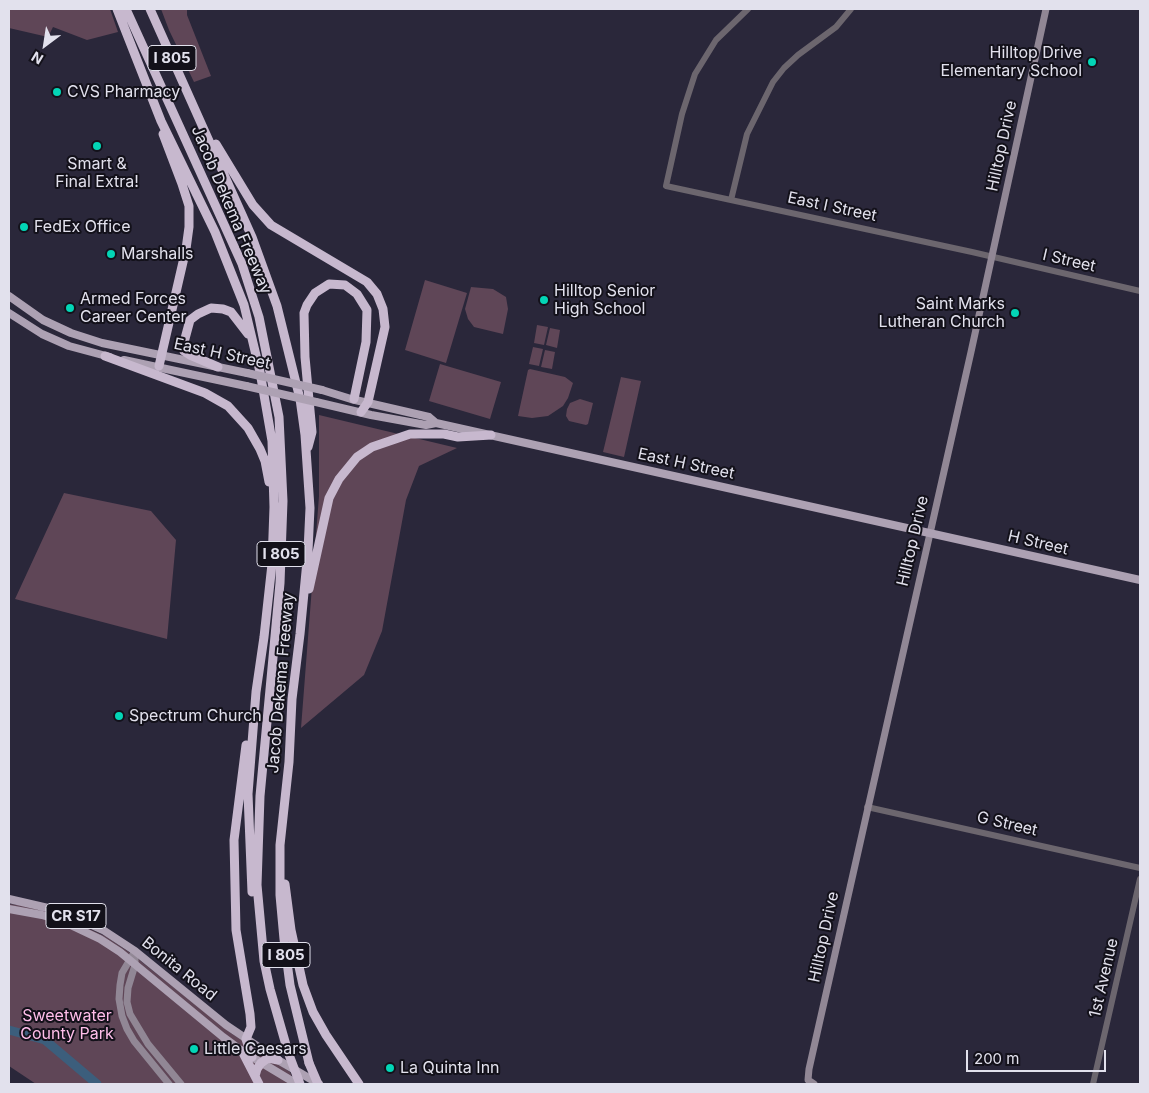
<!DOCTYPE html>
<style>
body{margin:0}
#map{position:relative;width:1149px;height:1093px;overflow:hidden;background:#2a273a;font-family:Inter,sans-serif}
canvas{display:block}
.frame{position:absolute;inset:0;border:10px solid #e2e1ed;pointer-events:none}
.north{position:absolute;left:20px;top:20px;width:50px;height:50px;-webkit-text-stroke:4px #13111a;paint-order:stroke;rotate:211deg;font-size:14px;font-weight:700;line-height:20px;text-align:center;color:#e2e1ed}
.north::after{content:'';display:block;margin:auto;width:18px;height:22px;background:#e2e1ed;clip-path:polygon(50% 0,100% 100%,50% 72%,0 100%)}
.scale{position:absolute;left:966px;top:1050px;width:140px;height:22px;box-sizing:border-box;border:2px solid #e2e1ed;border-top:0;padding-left:6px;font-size:15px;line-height:18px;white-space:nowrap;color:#e2e1ed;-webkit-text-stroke:4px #13111a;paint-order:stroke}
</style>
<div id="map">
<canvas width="1149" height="1093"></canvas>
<div class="frame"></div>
<div class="north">N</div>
<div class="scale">200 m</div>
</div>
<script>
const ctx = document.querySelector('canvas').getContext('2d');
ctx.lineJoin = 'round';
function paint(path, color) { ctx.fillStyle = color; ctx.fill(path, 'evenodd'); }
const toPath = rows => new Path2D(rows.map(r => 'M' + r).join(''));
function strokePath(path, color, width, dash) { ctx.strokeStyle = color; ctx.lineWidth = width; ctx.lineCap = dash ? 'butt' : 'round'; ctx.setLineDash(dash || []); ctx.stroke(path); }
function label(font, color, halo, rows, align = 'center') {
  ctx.font = font + ' Inter,sans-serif'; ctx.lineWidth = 4; ctx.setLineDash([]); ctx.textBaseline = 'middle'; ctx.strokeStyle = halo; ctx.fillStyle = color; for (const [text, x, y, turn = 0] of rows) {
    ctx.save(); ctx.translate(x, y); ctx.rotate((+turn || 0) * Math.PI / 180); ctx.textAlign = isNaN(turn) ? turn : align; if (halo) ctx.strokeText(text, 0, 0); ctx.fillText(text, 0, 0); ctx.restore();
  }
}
const green = toPath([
 [9,9,110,9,118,32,87,40,53,27,48,37,9,28],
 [161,9,187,9,187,15,211,76,194,82,169,30],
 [425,280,467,293,446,363,405,350],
 [471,287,493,289,506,297,508,309,503,334,474,327,468,319,465,309],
 [537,325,548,327,544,345,534,343],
 [550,328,560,330,557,348,546,345],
 [533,347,543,349,539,366,529,364],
 [545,350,555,352,552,369,541,367],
 [440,364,501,382,490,419,429,401],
 [530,369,565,377,573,383,568,398,563,406,548,416,532,418,518,416,528,370],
 [621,377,641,381,624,457,603,452],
 [580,399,593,403,588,424,586,425,569,421,566,416,567,409,570,403],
 [319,415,457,448,419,466,406,500,382,631,364,675,301,728,319,496],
 [64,493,151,511,176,540,167,639,15,599],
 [9,904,21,905,59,915,105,936,132,954,231,1033,290,1072,295,1084,36,1084,9,1066]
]);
const river = toPath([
 [9,1030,45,1040,97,1084]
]);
const tertiary = toPath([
 [748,9,716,40,695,74,682,114,666,186,972,252,1140,291],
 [731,200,747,134,773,82,784,68,798,55,836,27,851,9],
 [867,807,1140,868],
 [1093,1084,1140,879]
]);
const secondary = toPath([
 [135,951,122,973,120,985,119,999,122,1016,127,1029,134,1041,169,1084],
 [135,959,135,965,128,988,127,1002,130,1014,148,1044,181,1084],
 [814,1084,808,1080,809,1069,971,352,1046,9]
]);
const primary = toPath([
 [9,296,43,320,71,333,102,343,247,373],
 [9,313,42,334,69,346,110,357],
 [124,360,246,386],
 [322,390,351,399,429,417,436,423],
 [316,402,371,415,426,425,436,423,1140,580],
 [9,899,61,911,103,930,135,951,226,1025,278,1060,319,1084],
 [9,909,42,915,62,921,100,939,120,952,223,1037,242,1051,297,1084]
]);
const motorway = toPath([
 [117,9,161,121,215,232,244,305,260,372,272,441,274,507,272,564,264,637,256,692,248,794,252,892],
 [126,9,242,264,259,317,279,417,283,501,280,583,260,796,257,885,264,961,270,989,288,1052],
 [150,9,252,237,277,306,300,399,305,435,310,508,308,551,300,634,292,699,289,762,280,845,280,895,284,939,290,985,309,1063],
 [216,144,253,205,271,225,367,282,377,294,383,309,385,327,368,402,361,412],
 [105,356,205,393,228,406,248,428,260,449,265,461,269,482],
 [159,366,186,249,189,227,189,206,182,184,163,134],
 [218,367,190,355,184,351,183,346,190,320,198,314,211,308,223,309,231,312,248,334],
 [308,447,312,432,305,357,304,313,307,305,315,293,329,284,345,285,357,294,367,310,366,342,354,399],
 [309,589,329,498,339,479,357,457,372,447,410,434,444,434,458,437,491,435],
 [246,745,234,840,236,930,250,1014,251,1027,246,1039,252,1057],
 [285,884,291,930,303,985,313,1012,326,1035,359,1084],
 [242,1051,259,1084],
 [255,1076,257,1069,261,1063,268,1058,278,1060],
 [297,1076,300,1084]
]);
const primaryBridge = toPath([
 [247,373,322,390],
 [246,386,316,402]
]);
const motorwayBridge = toPath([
 [288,1052,297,1076],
 [309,1063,318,1084]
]);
const markers = [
 [1092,62,5,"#03d5b6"],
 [57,92,5,"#03d5b6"],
 [97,146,5,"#03d5b6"],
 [24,227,5,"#03d5b6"],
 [111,254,5,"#03d5b6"],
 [544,300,5,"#03d5b6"],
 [70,308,5,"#03d5b6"],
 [1015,313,5,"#03d5b6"],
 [119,716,5,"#03d5b6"],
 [194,1049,5,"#03d5b6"],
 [390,1068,5,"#03d5b6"]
];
const shields = [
 [172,58,48],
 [281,554,48],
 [76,916,60],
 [286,955,48]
];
const shieldNames = [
 ["I 805",172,58],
 ["I 805",281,554],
 ["CR S17",76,916],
 ["I 805",286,955]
];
const poiNames = [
 ["Hilltop Drive",1082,53,"right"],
 ["Elementary School",1082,71,"right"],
 ["CVS Pharmacy",67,92],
 ["Smart &",97,164,"center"],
 ["Final Extra!",97,182,"center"],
 ["FedEx Office",34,227],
 ["Marshalls",121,254],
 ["Hilltop Senior",554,291],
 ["High School",554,309],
 ["Armed Forces",80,299],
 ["Career Center",80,317],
 ["Saint Marks",1005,304,"right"],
 ["Lutheran Church",1005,322,"right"],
 ["Spectrum Church",129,716],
 ["Little Caesars",204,1049],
 ["La Quinta Inn",400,1068]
];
const streetNames = [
 ["Hilltop Drive",1002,146,-78],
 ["East I Street",832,207,12],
 ["Jacob Dekema Freeway",231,210,67],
 ["I Street",1069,261,13],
 ["East H Street",222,354,12],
 ["East H Street",686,464,12],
 ["Hilltop Drive",913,541,-77],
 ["H Street",1038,543,13],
 ["Jacob Dekema Freeway",281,683,-85],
 ["G Street",1007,824,13],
 ["Hilltop Drive",824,937,-78],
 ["Bonita Road",179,969,39],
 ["1st Avenue",1104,978,-77]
];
const parkNames = [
 ["Sweetwater",67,1016],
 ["County Park",67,1034]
];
paint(green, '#5f4657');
strokePath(river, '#3c5e7c', 9);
strokePath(tertiary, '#6c666e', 6);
strokePath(secondary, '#918795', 7);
strokePath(primary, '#ada1b3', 8);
strokePath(motorway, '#c7b8ce', 9);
strokePath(primaryBridge, '#ada1b3', 8);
strokePath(motorwayBridge, '#c7b8ce', 9);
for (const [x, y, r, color] of markers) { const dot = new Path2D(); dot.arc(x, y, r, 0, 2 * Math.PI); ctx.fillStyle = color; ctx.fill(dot); strokePath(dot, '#13111a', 2); }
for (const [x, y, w] of shields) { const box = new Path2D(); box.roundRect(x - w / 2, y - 12.5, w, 25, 4); ctx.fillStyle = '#13111a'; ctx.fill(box); strokePath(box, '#e2e1ed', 1); }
label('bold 15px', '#e2e1ed', null, shieldNames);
label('16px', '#e2e1ed', '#13111a', poiNames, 'left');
label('16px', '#e2e1ed', '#13111a', streetNames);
label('16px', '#ffbeea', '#13111a', parkNames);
</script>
